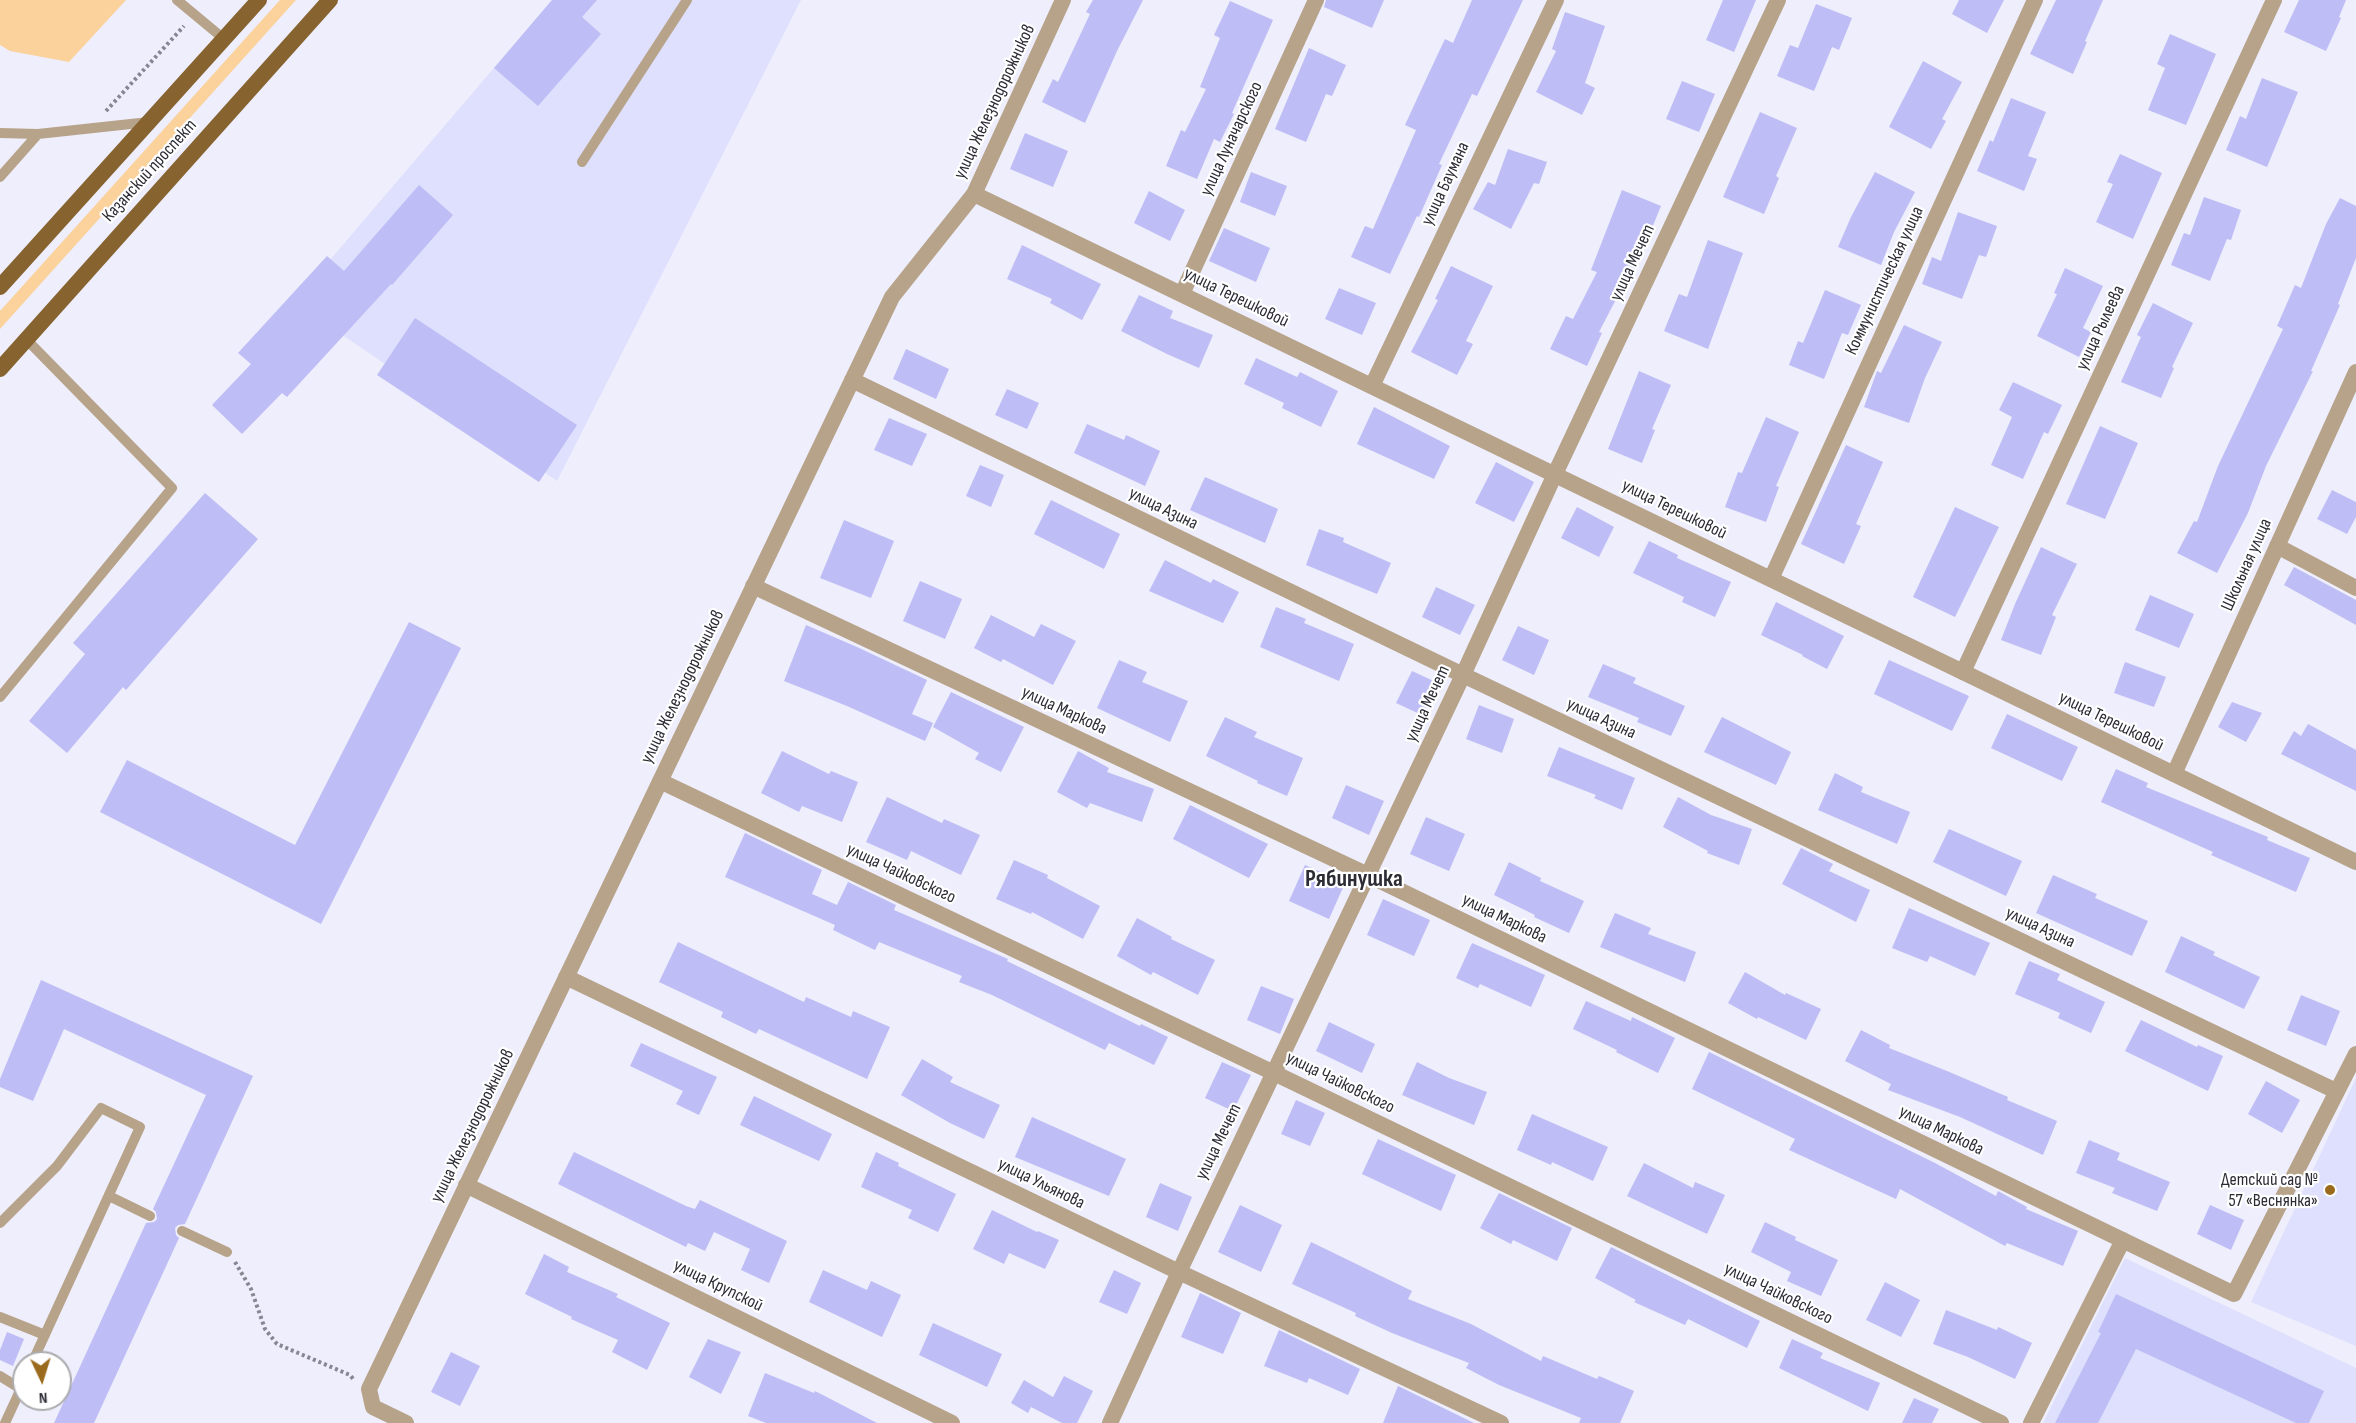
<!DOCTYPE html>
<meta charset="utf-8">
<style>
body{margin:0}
#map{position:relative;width:2356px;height:1423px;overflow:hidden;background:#eeeefc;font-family:"Sofia Sans Condensed",sans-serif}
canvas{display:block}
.north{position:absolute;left:12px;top:1351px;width:60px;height:60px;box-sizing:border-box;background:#fff;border:2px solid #ababae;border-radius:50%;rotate:176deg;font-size:16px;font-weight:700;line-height:24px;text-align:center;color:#2c2c35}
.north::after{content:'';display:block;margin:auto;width:21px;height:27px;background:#9b6b1d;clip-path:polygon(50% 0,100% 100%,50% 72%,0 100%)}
</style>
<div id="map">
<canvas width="2356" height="1423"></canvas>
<div class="north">N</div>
</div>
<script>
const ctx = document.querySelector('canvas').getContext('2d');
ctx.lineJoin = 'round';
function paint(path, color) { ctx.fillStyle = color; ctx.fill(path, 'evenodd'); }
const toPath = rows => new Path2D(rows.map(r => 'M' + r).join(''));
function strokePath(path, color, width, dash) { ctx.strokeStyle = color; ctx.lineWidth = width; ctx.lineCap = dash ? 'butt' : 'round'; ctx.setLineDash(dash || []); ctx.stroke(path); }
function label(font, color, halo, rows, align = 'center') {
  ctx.font = font + ' "Sofia Sans Condensed",sans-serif'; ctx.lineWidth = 4.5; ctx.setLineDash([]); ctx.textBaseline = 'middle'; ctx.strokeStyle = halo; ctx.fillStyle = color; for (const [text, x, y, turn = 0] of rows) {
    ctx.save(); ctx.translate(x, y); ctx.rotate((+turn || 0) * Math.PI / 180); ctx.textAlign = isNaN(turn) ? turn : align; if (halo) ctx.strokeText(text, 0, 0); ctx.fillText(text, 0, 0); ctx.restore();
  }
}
const built = toPath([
 [552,0,801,0,557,481,294,302],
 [2356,1078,2356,1346,2251,1302],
 [2125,1258,2356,1368,2356,1423,2043,1423]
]);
const green = toPath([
 [0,0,126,0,69,62,10,51,0,45],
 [280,0,296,0,0,329,0,311]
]);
const building = toPath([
 [552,0,597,0,582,17,601,34,538,106,494,68],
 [1093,0,1143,0,1117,51,1085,123,1042,102,1053,79,1058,82,1090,14,1086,12],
 [1326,0,1384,0,1372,28,1324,7],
 [1472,0,1523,0,1477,96,1472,94,1439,164,1442,165,1419,217,1417,216,1390,274,1351,257,1365,226,1373,229,1416,130,1405,125,1428,75,1445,39,1453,43],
 [1723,0,1756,0,1734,52,1706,40],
 [1959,0,2004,0,1987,33,1952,14],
 [2056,0,2103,0,2085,41,2087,42,2073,74,2030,54],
 [2299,0,2346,0,2339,17,2341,18,2326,51,2284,32],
 [1230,1,1273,20,1232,113,1234,114,1220,142,1214,139,1197,179,1166,166,1181,130,1185,132,1206,89,1200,87,1220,38,1214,35],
 [1816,4,1852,18,1839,50,1832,47,1814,91,1777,76,1790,45,1798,48],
 [1565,12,1605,26,1585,83,1595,88,1582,115,1536,92,1556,51,1552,49],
 [2170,34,2216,54,2186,125,2148,110,2165,68,2157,64],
 [1309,48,1346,65,1332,96,1326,94,1306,142,1275,129],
 [1923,61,1962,82,1942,119,1946,121,1931,149,1889,127],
 [2262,78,2298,92,2267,167,2226,150,2240,116,2246,119],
 [1682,81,1715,94,1699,132,1666,119],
 [2011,98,2046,112,2028,156,2037,159,2024,191,1977,171,1990,140,1993,142],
 [1760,112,1797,128,1776,176,1779,178,1764,214,1723,197],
 [1025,133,1068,151,1053,187,1010,169],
 [1508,149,1547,162,1539,184,1534,183,1511,229,1473,209,1488,182,1495,185],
 [2120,154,2162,173,2133,239,2096,222,2113,184,2107,182],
 [1251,172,1287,186,1275,216,1240,202],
 [1875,172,1915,192,1894,232,1881,265,1838,247,1851,217],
 [419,185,453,215,392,285,391,284,287,397,282,393,242,434,212,405,251,364,238,353,327,256,344,271],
 [1622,190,1661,206,1628,286,1624,284,1599,332,1602,333,1587,366,1550,349,1566,316,1573,319,1597,272,1591,270],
 [1149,191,1185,210,1170,241,1134,223],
 [2204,197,2241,210,2231,240,2227,239,2210,281,2171,265,2184,233,2190,235],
 [2340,198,2356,206,2356,258,2338,304,2340,305,2311,371,2313,371,2266,466,2248,513,2217,573,2177,553,2194,521,2197,522,2218,466,2283,329,2277,326,2295,285,2301,288,2326,224],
 [1958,212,1997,226,1986,257,1979,255,1962,299,1922,284,1932,257,1941,261],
 [1224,228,1270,248,1256,282,1209,261],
 [1708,240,1743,253,1708,349,1664,331,1679,294,1687,297],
 [1022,245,1101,284,1082,320,1050,303,1052,299,1007,279],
 [1451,266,1493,286,1466,341,1473,344,1457,375,1411,352,1438,300,1435,299],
 [2065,268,2103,286,2083,328,2091,332,2079,357,2037,336,2057,294,2054,293],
 [1339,288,1376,303,1362,335,1325,319],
 [1825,290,1861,305,1848,335,1842,333,1824,379,1789,365,1798,341,1803,343],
 [1139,295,1173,311,1170,318,1213,335,1199,368,1167,354,1121,331],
 [2153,303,2193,323,2172,367,2174,368,2161,398,2121,382,2141,337,2137,335],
 [415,318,577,425,539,482,377,375],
 [1904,325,1942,342,1925,378,1909,423,1864,407,1877,371,1881,373],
 [906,349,949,369,936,399,893,379],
 [1256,358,1297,377,1300,372,1338,391,1321,427,1282,408,1284,403,1244,384],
 [1639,371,1671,385,1652,429,1655,430,1642,463,1608,449],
 [2013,382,2062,405,2048,434,2044,432,2023,479,1991,465,2012,417,1999,410],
 [1007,389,1039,403,1027,429,995,415],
 [1374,407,1450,446,1434,479,1357,444],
 [1766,417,1799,432,1776,486,1779,487,1766,522,1725,507,1738,472,1742,473],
 [889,418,927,434,912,466,874,450],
 [1087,424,1124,440,1126,435,1160,451,1145,486,1074,453],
 [2100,426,2138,443,2105,519,2066,504],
 [1846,445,1883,462,1856,524,1861,526,1844,564,1801,544],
 [1496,462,1534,482,1514,522,1475,503],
 [980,465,1004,475,991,507,966,496],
 [1205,477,1278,509,1265,543,1190,510],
 [2332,490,2356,502,2356,517,2347,534,2317,519],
 [205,493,258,539,126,690,123,687,67,753,29,721,85,654,73,643],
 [1051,500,1120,534,1104,569,1034,534],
 [1577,507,1614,527,1599,557,1561,538],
 [1955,507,1999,527,1955,617,1913,597],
 [844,520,894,541,871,598,820,578],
 [1319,529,1344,538,1343,542,1391,563,1377,594,1306,565],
 [1649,541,1678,555,1677,558,1731,582,1715,617,1682,602,1684,597,1633,573],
 [2041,547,2077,564,2052,615,2056,617,2041,655,2001,640,2015,604],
 [1165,560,1211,583,1213,579,1239,592,1223,623,1149,591],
 [2294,567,2356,600,2356,625,2284,585],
 [920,581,962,599,945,639,903,621],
 [1436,587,1475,605,1460,635,1422,617],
 [2150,595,2194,614,2179,648,2135,630],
 [1776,602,1844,636,1827,669,1802,656,1803,655,1761,635],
 [1276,607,1306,619,1304,623,1354,644,1339,681,1260,647],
 [991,615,1034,637,1041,624,1076,641,1053,685,1003,659,1001,662,974,648],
 [409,622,461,648,321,924,100,812,127,760,295,845],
 [806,625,857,647,927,680,912,714,933,723,925,741,847,706,784,681],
 [1518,626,1549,640,1534,675,1502,660],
 [1119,660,1147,672,1142,682,1188,701,1170,742,1097,708],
 [1889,660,1969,696,1952,731,1874,694],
 [2125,662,2166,677,2154,707,2114,693],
 [1603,664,1636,678,1633,683,1685,706,1671,736,1637,722,1639,718,1588,697],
 [1412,671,1440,684,1424,716,1396,703],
 [951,692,1024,727,1001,772,975,759,979,753,933,727],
 [2232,702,2262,713,2246,742,2218,727],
 [1479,705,1514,719,1502,753,1466,739],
 [2007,714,2078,747,2062,781,1991,748],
 [1225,717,1257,732,1254,737,1303,758,1287,796,1257,783,1258,781,1206,756],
 [1722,717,1791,752,1776,785,1704,752],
 [2308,724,2356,750,2356,791,2281,754,2294,731,2301,736],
 [1559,747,1635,778,1622,810,1594,798,1596,795,1547,776],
 [782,751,829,774,831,771,858,782,842,822,802,806,799,812,761,793],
 [1078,751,1109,768,1107,772,1154,789,1142,822,1090,803,1087,808,1057,792],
 [2116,769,2148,783,2146,787,2268,837,2267,840,2310,858,2296,892,2211,855,2213,852,2101,802],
 [1835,773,1863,787,1861,792,1910,812,1897,844,1818,810],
 [1346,785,1384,801,1369,835,1332,818],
 [887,797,942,823,944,819,980,835,961,875,911,851,907,860,866,842],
 [1678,797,1711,815,1752,829,1739,865,1707,853,1708,851,1663,827],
 [1190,805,1268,844,1249,878,1173,839],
 [1426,817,1465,834,1449,871,1410,854],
 [1949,829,2022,861,2006,896,1933,862],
 [745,833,822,870,812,894,837,905,848,882,896,905,894,910,1008,959,1007,961,1140,1026,1141,1024,1168,1037,1154,1065,1109,1043,1105,1050,992,995,959,982,962,976,879,942,875,950,833,930,835,925,725,877],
 [1801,848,1833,864,1829,871,1870,890,1856,922,1782,884],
 [1014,860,1048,875,1047,878,1100,906,1083,939,1032,912,1031,914,996,899],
 [1509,862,1541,878,1540,881,1584,901,1569,933,1534,917,1535,915,1494,895],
 [1305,865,1345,883,1329,919,1289,901],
 [2053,875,2097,894,2095,898,2148,921,2132,956,2036,913],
 [1383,899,1430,920,1414,956,1367,935],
 [1909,908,1990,943,1975,976,1930,956,1927,962,1892,948],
 [1615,913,1651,928,1648,934,1696,952,1685,982,1600,947],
 [1137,918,1172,937,1171,939,1215,960,1198,995,1153,972,1151,975,1117,956],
 [2181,936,2215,952,2213,955,2260,977,2244,1009,2165,972],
 [678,942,804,1002,806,997,851,1017,853,1011,890,1027,867,1079,759,1029,756,1034,721,1017,723,1012,659,982],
 [1472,943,1545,975,1531,1007,1480,984,1478,988,1456,978],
 [2029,961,2060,974,2057,980,2105,1002,2091,1033,2058,1018,2060,1013,2015,994],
 [1745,972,1785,995,1786,993,1821,1009,1806,1040,1758,1017,1757,1019,1728,1003],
 [41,980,253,1076,185,1224,178,1225,175,1228,176,1235,179,1238,94,1423,54,1423,146,1223,154,1222,157,1219,156,1212,153,1209,206,1095,64,1029,33,1101,0,1087,0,1079],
 [1261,986,1294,999,1280,1034,1247,1020],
 [2301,995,2340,1011,2326,1046,2287,1030],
 [1586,1001,1631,1021,1632,1017,1675,1038,1658,1073,1616,1052,1617,1050,1573,1029],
 [2141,1020,2197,1047,2198,1045,2223,1056,2208,1091,2125,1051],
 [1329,1022,1375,1044,1362,1073,1316,1051],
 [1861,1030,1890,1045,1889,1048,1947,1071,2008,1097,2007,1100,2057,1121,2043,1155,1960,1117,1888,1090,1891,1084,1845,1061],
 [641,1043,717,1077,699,1115,676,1104,683,1091,630,1066],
 [1709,1052,1935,1163,1996,1196,1998,1191,2027,1207,2026,1209,2078,1231,2063,1266,2007,1243,2005,1246,1900,1189,1896,1199,1789,1150,1795,1139,1692,1089],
 [922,1059,953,1077,950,1082,1000,1105,984,1139,950,1123,901,1095],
 [1222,1062,1251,1075,1233,1111,1205,1098],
 [1417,1062,1449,1078,1487,1092,1474,1125,1402,1095],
 [2266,1081,2300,1100,2282,1133,2248,1114],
 [754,1096,832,1134,819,1161,740,1125],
 [1296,1100,1325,1113,1310,1146,1281,1134],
 [1532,1114,1608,1147,1593,1181,1552,1162,1551,1165,1517,1150],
 [1032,1117,1126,1159,1109,1196,1015,1157],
 [1378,1139,1456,1175,1441,1211,1362,1174],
 [2089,1140,2120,1153,2117,1160,2170,1182,2157,1211,2112,1193,2115,1188,2076,1173],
 [574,1152,686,1206,695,1209,700,1200,787,1241,769,1283,741,1270,750,1249,714,1232,705,1251,688,1243,686,1247,558,1184],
 [876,1152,899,1163,898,1166,956,1194,938,1232,908,1218,912,1210,861,1187],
 [1644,1163,1693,1188,1695,1182,1725,1195,1707,1234,1627,1196],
 [1160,1183,1192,1197,1178,1231,1146,1217],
 [1499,1193,1572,1228,1557,1261,1513,1240,1511,1244,1480,1228],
 [1240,1205,1282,1225,1261,1272,1218,1252],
 [2210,1205,2244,1220,2231,1250,2197,1234],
 [992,1210,1037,1232,1038,1231,1059,1240,1045,1269,1009,1253,1004,1264,973,1249],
 [1765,1222,1796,1237,1795,1240,1838,1260,1821,1296,1787,1281,1791,1272,1751,1252],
 [1311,1242,1412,1291,1408,1299,1471,1324,1541,1361,1543,1356,1597,1379,1599,1376,1634,1391,1620,1423,1579,1423,1581,1418,1499,1385,1466,1368,1469,1363,1392,1333,1355,1316,1356,1313,1292,1284],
 [1611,1247,1760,1321,1747,1348,1688,1319,1685,1325,1634,1302,1636,1300,1595,1278],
 [544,1254,569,1267,567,1272,618,1294,616,1297,670,1323,647,1370,612,1352,618,1340,571,1319,572,1317,525,1294],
 [823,1270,867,1290,871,1281,901,1295,882,1337,809,1302],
 [1114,1270,1141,1283,1127,1314,1099,1302],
 [1885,1282,1920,1300,1901,1337,1866,1320],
 [1200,1293,1241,1313,1223,1354,1181,1337],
 [2116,1294,2324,1391,2309,1423,2296,1423,2136,1349,2098,1423,2055,1423,2101,1333,2098,1332],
 [1946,1310,1997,1330,1998,1327,2032,1343,2015,1379,1968,1357,1933,1344],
 [933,1323,1002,1354,987,1387,919,1355],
 [1279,1330,1360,1369,1348,1395,1309,1378,1307,1383,1264,1366],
 [7,1332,24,1339,13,1366,0,1360,0,1350],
 [708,1339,741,1352,721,1394,689,1377],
 [1792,1339,1823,1353,1820,1358,1880,1383,1868,1411,1779,1368],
 [451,1352,480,1366,460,1406,431,1392],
 [765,1373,814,1393,815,1391,877,1423,766,1423,748,1416],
 [1064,1376,1093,1391,1077,1423,1062,1423,1031,1407,1028,1413,1011,1403,1024,1380,1053,1397],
 [1398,1386,1431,1402,1474,1423,1383,1423],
 [1914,1398,1939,1409,1932,1423,1902,1423]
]);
const path = toPath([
 [106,111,184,26],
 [235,1262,251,1289,265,1329,277,1344,350,1375,354,1380]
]);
const service = toPath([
 [177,0,224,39],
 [0,133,38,134],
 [582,162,687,0],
 [0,177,38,134,149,122],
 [0,697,172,488,26,339],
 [109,1196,150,1216],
 [0,1223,57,1166,101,1108,140,1127,32,1363],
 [182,1231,227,1252],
 [0,1317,45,1335],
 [0,1376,21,1389],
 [5,1423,24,1382]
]);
const minor = toPath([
 [1182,294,1316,0],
 [852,380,1463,675,2336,1091],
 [1372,386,1556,0],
 [1555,474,1778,0],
 [2277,546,2356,588],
 [1771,579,2035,0],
 [753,586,1368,875,2234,1294,2356,1054],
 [1963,672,2274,0],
 [2174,774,2356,372],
 [660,781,1274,1073,2001,1423],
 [566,977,1179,1272,1501,1423],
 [466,1185,952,1423],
 [406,1423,373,1407,369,1389,892,297,974,194,1063,0],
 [2031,1423,2123,1240]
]);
const tertiary = toPath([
 [974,194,2356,862],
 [1110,1423,1179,1272,1463,675,1555,474]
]);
const primary = toPath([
 [0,287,259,0],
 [0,369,330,0]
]);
const markers = [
 [2330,1190,6,"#9b6b1d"]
];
const streetNames = [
 ["улица Железнодорожников",995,102,-65],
 ["улица Луначарского",1232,139,-65],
 ["Казанский проспект",150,171,-48],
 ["улица Баумана",1446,184,-65],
 ["улица Мечет",1633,263,-65],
 ["Коммунистическая улица",1885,281,-65],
 ["улица Терешковой",1236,298,26],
 ["улица Рылеева",2101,328,-65],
 ["улица Азина",1163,509,26],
 ["улица Терешковой",1674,510,26],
 ["Школьная улица",2247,565,-66],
 ["улица Железнодорожников",683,687,-64],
 ["улица Мечет",1428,704,-65],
 ["улица Маркова",1064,711,25],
 ["улица Азина",1601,719,25],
 ["улица Терешковой",2111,722,26],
 ["улица Чайковского",901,874,25],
 ["улица Маркова",1504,919,26],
 ["улица Азина",2040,928,25],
 ["улица Чайковского",1340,1083,26],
 ["улица Железнодорожников",473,1126,-64],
 ["улица Маркова",1941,1131,26],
 ["улица Мечет",1219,1142,-64],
 ["улица Ульянова",1041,1184,26],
 ["улица Крупской",718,1286,26],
 ["улица Чайковского",1778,1294,26]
];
const poiNames = [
 ["Детский сад №",2318,1180],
 ["57 «Веснянка»",2318,1201]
];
const districtNames = [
 ["Рябинушка",1354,880]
];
paint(built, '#dfe0fd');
paint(green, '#fbd29b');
paint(building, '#bebdf5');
strokePath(path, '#878792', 4, [3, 3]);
strokePath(service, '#b7a389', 10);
strokePath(minor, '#b7a389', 16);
strokePath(tertiary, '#b7a389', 16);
strokePath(primary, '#86632f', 16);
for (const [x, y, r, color] of markers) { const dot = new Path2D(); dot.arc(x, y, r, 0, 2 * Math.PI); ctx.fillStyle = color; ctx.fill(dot); strokePath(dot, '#fff', 2); }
label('18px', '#2c2c35', '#fff', streetNames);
label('18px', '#2c2c35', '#fff', poiNames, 'right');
label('bold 24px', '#2c2c35', '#fff', districtNames);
</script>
